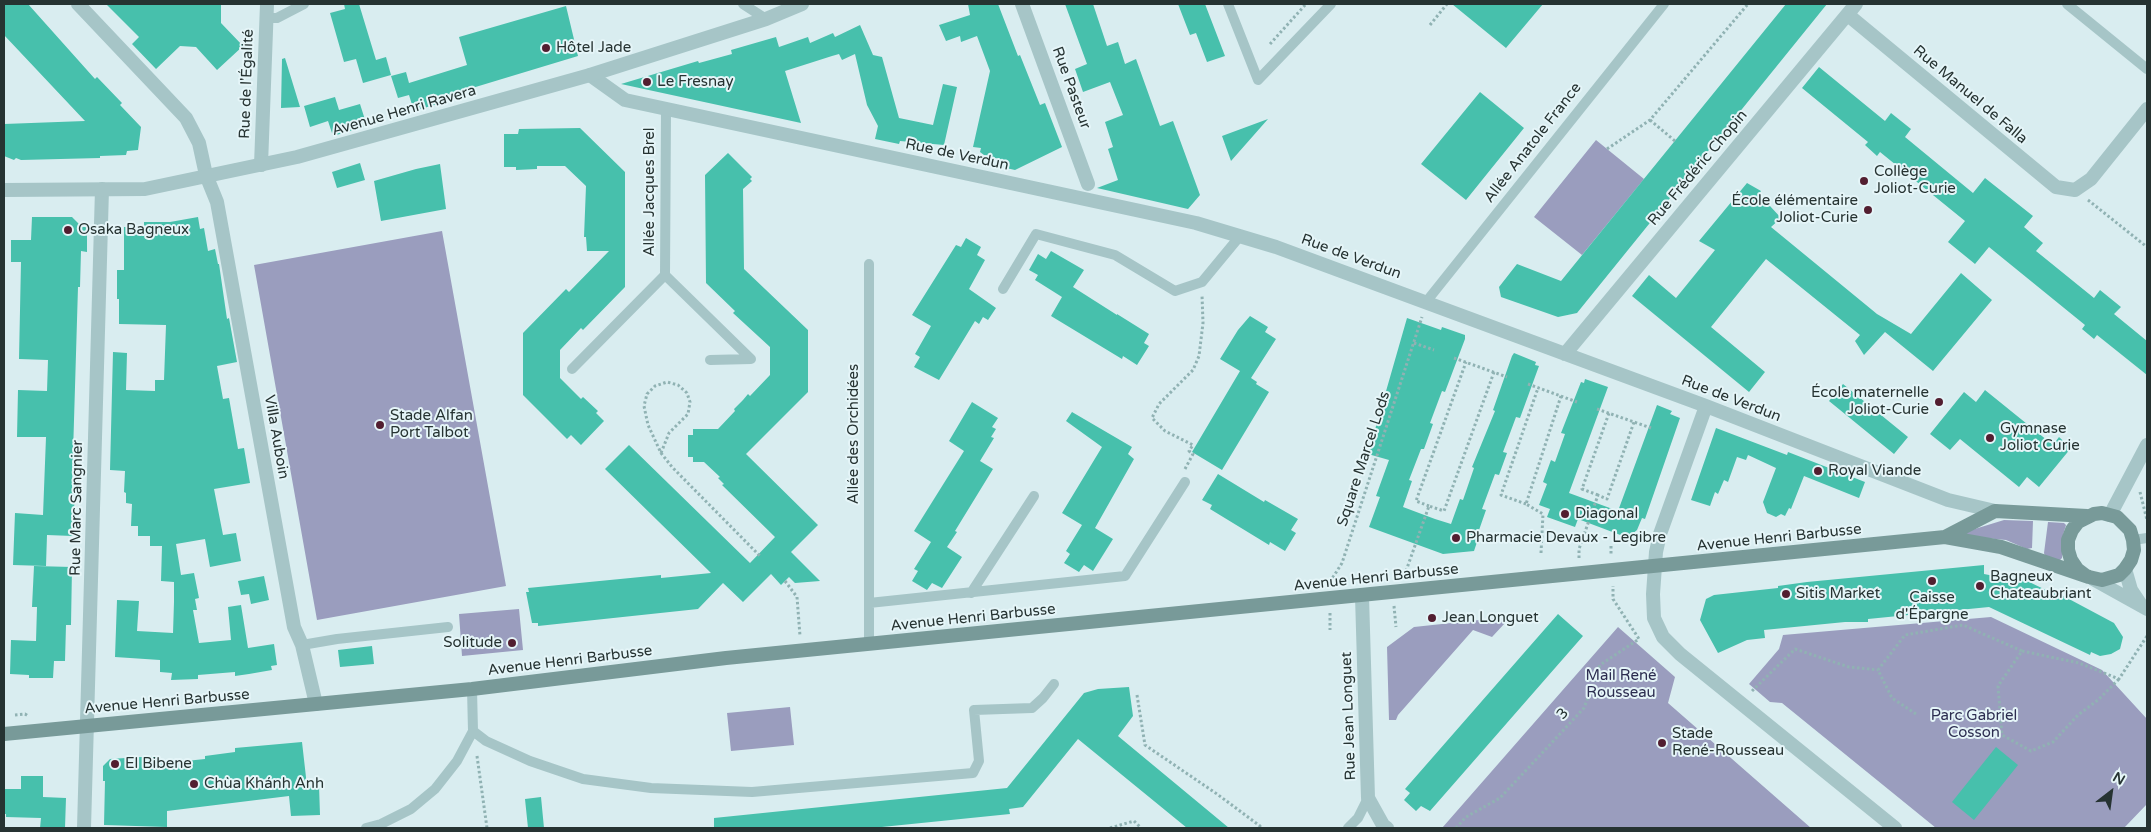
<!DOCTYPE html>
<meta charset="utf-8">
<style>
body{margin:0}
#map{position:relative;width:2151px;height:832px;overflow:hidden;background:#d9edf0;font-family:"Varela Round",sans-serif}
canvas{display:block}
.frame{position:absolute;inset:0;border:5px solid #263332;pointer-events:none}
.north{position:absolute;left:2086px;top:767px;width:50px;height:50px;-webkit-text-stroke:4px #e5f5f8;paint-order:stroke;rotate:30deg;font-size:14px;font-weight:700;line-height:20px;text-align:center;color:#263332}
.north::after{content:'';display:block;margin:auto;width:18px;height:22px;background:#263332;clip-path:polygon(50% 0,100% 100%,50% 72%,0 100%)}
</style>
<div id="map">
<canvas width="2151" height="832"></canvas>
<div class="frame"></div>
<div class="north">N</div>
</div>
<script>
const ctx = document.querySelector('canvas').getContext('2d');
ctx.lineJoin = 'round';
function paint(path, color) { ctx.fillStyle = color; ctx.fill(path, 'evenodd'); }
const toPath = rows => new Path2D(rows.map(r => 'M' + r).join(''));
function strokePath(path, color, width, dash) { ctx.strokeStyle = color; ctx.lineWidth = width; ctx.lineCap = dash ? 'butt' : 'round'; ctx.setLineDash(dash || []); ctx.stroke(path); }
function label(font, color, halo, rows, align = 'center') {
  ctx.font = font + ' "Varela Round",sans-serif'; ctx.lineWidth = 4; ctx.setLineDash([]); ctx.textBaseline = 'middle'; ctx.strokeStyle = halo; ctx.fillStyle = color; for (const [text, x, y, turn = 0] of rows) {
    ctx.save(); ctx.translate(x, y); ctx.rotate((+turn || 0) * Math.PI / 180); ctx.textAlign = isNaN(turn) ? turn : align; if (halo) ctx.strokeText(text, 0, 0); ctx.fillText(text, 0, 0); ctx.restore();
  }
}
const green = toPath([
 [1596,140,1644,179,1582,255,1534,217],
 [442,231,506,586,317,620,254,265],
 [2004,520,2033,521,2032,548,2027,549,2006,540,1964,536,1965,532],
 [2048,522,2064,523,2066,525,2063,535,2062,558,2059,561,2045,556,2044,553],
 [519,609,523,650,462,656,459,614],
 [1507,617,1505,623,1492,637,1473,630,1398,715,1396,720,1389,720,1387,647,1414,627],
 [1991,617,2102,670,2147,719,2147,804,2124,828,1936,828,1782,703,1770,702,1749,684,1779,649,1783,635],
 [1618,627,1675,677,1668,703,1811,828,1442,828],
 [790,707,794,745,731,751,727,713]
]);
const building = toPath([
 [4,4,28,4,95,79,97,77,122,103,120,105,141,127,138,150,127,151,126,155,100,156,100,158,21,160,16,158,14,160,4,156,4,124,85,121,4,35],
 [106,4,221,4,221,23,243,46,217,70,196,47,180,46,156,69,132,44,139,37],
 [344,4,359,4,376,60,386,57,391,75,363,83,356,59,344,62,330,13,345,9],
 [968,4,998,4,1018,56,1020,55,1040,105,1045,103,1062,147,1015,170,997,166,999,159,984,155,980,152,981,148,973,147,990,71,977,36,961,42,960,36,946,41,939,25,970,15],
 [1065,4,1093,4,1107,46,1118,42,1125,64,1136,59,1160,126,1173,121,1200,195,1188,209,1097,188,1118,180,1108,149,1113,147,1105,122,1123,115,1110,82,1083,92,1075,69,1087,64],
 [1178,4,1205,4,1225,56,1207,62,1196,33,1190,35],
 [1452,4,1543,4,1506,48],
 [1786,4,1827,4,1577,313,1558,317,1501,297,1499,287,1517,264,1561,281],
 [566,6,578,56,459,92,461,97,414,111,409,95,398,98,391,76,406,72,409,83,467,65,459,37],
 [860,25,873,55,882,57,899,118,933,125,943,84,957,87,944,145,900,141,899,144,875,139,878,126,867,105,855,54,842,60,839,54,832,56,785,71,801,123,621,84,698,61,699,63,732,54,731,50,776,37,779,47,808,37,810,43,833,33,835,37],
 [285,58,300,107,281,108,282,59],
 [1819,67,1885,121,1891,113,1911,129,1905,137,1973,193,1985,178,2033,216,2024,227,2043,243,2036,251,2094,298,2100,290,2121,307,2114,314,2147,341,2147,375,2097,335,2094,339,2082,329,2085,325,1989,247,1975,264,1948,242,1965,221,1880,152,1877,156,1865,145,1868,142,1802,88],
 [1480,92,1524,128,1466,200,1421,164],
 [335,97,339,110,360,104,367,126,333,136,328,121,310,127,304,106],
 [1268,119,1231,161,1222,136],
 [580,128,625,172,625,287,583,330,581,328,560,350,560,378,581,399,583,397,598,411,596,413,604,421,581,445,571,435,567,439,523,395,523,333,566,289,569,292,609,251,587,251,586,237,584,237,586,186,565,166,537,166,537,169,516,170,516,167,504,167,504,134,518,134,519,129],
 [728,153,752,177,750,179,752,181,743,189,744,269,808,330,808,392,746,454,818,525,791,552,820,581,795,583,789,577,781,585,771,574,743,602,723,583,698,609,538,626,538,623,532,623,526,592,529,592,528,588,661,575,661,578,711,573,605,469,629,445,750,563,775,537,722,485,724,484,718,478,720,477,704,462,693,462,693,457,688,457,688,435,693,435,693,429,718,429,735,411,734,409,743,400,748,394,750,396,770,375,770,347,733,313,735,311,706,283,705,175],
 [360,163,365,180,337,188,332,172],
 [440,164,446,209,381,221,374,181,416,169],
 [1747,183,1761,191,1759,194,1781,218,1771,227,1877,314,1911,334,1961,273,1992,300,1933,371,1885,332,1864,355,1855,341,1860,335,1766,259,1711,327,1765,372,1749,392,1632,296,1649,275,1676,298,1715,250,1699,241],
 [32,217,72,217,82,227,87,227,87,252,81,251,80,287,78,287,72,487,75,487,73,536,47,535,46,566,13,565,15,513,43,515,46,437,17,437,18,390,47,391,48,360,19,359,21,262,11,262,11,240,31,240],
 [198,217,200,229,204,228,208,251,215,249,218,264,219,264,227,319,229,318,237,362,217,366,223,399,229,398,238,449,244,448,250,483,214,489,223,535,236,533,241,561,210,567,205,539,176,544,181,575,194,573,199,598,195,599,197,610,193,610,199,643,231,640,228,607,241,605,248,648,274,644,277,665,271,666,272,670,249,674,235,676,235,672,198,675,198,679,171,680,172,673,160,672,160,660,115,657,117,600,139,601,137,631,173,633,174,602,174,582,161,581,162,546,150,546,150,536,138,536,138,526,131,526,132,504,126,503,126,493,124,492,125,471,110,470,113,352,127,353,126,390,155,391,155,380,164,380,166,325,119,324,119,299,117,299,117,270,124,270,124,227,144,227,144,222,170,222],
 [966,238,981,247,977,255,985,260,969,289,996,308,988,320,983,317,979,324,975,321,939,380,914,367,920,357,915,354,931,326,912,315,956,245,961,247],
 [1051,251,1084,270,1073,287,1117,315,1117,314,1149,334,1144,343,1149,346,1137,365,1123,356,1122,359,1051,316,1062,297,1035,280,1038,275,1029,270,1038,254,1046,259],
 [1250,316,1268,327,1265,332,1276,339,1251,378,1257,382,1256,384,1269,392,1222,470,1192,452,1240,371,1220,359,1238,330],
 [1407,318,1441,330,1442,327,1465,335,1465,339,1445,392,1442,391,1430,423,1433,424,1424,449,1421,449,1409,480,1412,481,1403,507,1435,519,1451,524,1460,499,1463,500,1474,468,1472,467,1495,411,1493,410,1512,356,1514,353,1536,362,1535,365,1539,366,1520,418,1516,417,1503,452,1507,453,1499,475,1495,474,1482,509,1486,510,1478,533,1480,533,1474,551,1443,554,1369,527,1380,497,1376,496,1389,460,1368,454],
 [1585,379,1608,387,1569,493,1618,511,1657,405,1672,411,1670,414,1680,418,1645,519,1642,518,1637,530,1631,535,1623,536,1578,519,1575,527,1547,517,1550,509,1539,505,1547,484,1543,482,1551,460,1555,462,1565,434,1561,433,1581,382,1584,383],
 [1843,384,1908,437,1894,454,1829,401],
 [1985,390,2053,445,2059,437,2071,448,2039,487,2027,477,2019,487,1960,439,1950,450,1930,434,1964,392,1976,402],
 [972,402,998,418,992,427,996,429,991,437,994,438,980,461,993,469,955,531,957,532,947,547,962,557,942,588,932,583,927,590,912,581,918,571,914,569,931,542,914,531,964,451,949,441],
 [1072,412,1132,447,1128,454,1134,459,1095,528,1113,539,1093,571,1084,565,1079,572,1064,563,1070,554,1066,551,1082,525,1062,513,1102,447,1066,421],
 [1716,428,1787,455,1788,452,1865,482,1859,498,1804,476,1791,509,1789,508,1785,516,1781,514,1776,517,1767,513,1763,502,1776,468,1748,455,1746,460,1737,457,1728,482,1724,480,1718,494,1715,492,1710,506,1691,500],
 [1218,474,1264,502,1265,500,1298,519,1291,530,1296,533,1285,551,1270,542,1269,545,1210,509,1212,505,1202,500],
 [1984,565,1984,574,2020,581,2021,578,2052,593,2054,591,2114,623,2123,637,2120,649,2111,654,2100,656,2091,652,2090,655,1989,607,1868,619,1868,622,1845,622,1764,630,1765,638,1747,640,1718,653,1700,620,1706,599,1714,595,1778,588,1778,586,1807,582],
 [34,566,72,567,71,625,66,625,65,661,54,661,53,678,29,678,29,675,10,674,11,640,36,641,37,607,32,607],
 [264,576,269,600,251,604,249,594,241,595,238,581],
 [1558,614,1583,636,1430,811,1421,806,1416,811,1404,800,1410,793,1405,789],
 [372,646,374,664,340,667,338,650],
 [1129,687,1133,716,1118,736,1229,828,1187,828,1078,739,1023,807,1009,809,1010,814,872,828,714,828,714,818,1007,788,1084,693,1098,689],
 [302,742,307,786,319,785,320,815,291,816,289,796,167,811,167,827,104,825,105,781,103,781,103,766,110,759,157,756,157,764,205,759,205,756,235,752,235,748],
 [1996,747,2018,765,1974,820,1952,802],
 [21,776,43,776,43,797,66,798,65,828,40,828,41,818,6,817,6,814,4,814,4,789,21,789],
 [541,797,544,828,528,828,525,799]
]);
const path = toPath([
 [1430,25,1447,4],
 [1270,44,1306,4],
 [1650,120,1675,141],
 [1607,149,1650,120,1748,4],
 [2088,200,2147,247],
 [1414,343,1434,350],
 [1454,358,1507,377],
 [1528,384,1577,402],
 [1597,409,1651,428],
 [661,453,669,433,688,414,690,402,687,393,678,385,667,382,655,386,647,394,644,406,648,425,661,453,672,467,761,557],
 [1185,469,1193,454,1189,451,1193,445,1165,431,1152,418,1159,404,1193,370,1199,356,1203,323,1202,295],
 [2140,492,2147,520],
 [1598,495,1582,489,1609,413],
 [1526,504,1501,495,1538,388],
 [1429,506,1416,501,1466,362],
 [1611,546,1611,555],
 [1541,553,1543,514,1526,504,1561,396],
 [1579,558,1579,549,1598,495,1607,499,1634,422],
 [1406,571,1429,506,1444,511,1494,372],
 [785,581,797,597,800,636],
 [1330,582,1342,563,1422,317],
 [1394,606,1396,627],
 [1330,613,1330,630],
 [2022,651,2079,663,2119,679,2147,636],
 [1752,691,1795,649,1849,667,1878,670],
 [1137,695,1145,745,1217,794,1260,826,1259,828],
 [1916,714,1892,698,1878,670,1905,635,1963,625,2022,651,1998,686,2002,735,2031,751,2053,742,2078,715,2098,700,2119,679],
 [15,715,25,714,28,716],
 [477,756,487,828],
 [1110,828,1134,821,1141,828],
 [1456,828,1466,817,1500,798,1531,765,1584,708,1600,665,1639,639,1613,599,1613,586]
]);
const service = toPath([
 [743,4,766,19],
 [1228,4,1258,80,1331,4],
 [2067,4,2147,69],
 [266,18,277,18,304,4],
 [666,109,665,275,751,359,710,360],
 [1003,289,1036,234,1115,255,1175,291,1202,282,1240,236],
 [1426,302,1664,4],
 [572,369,665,275],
 [2133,540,2147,538],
 [971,593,1034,496],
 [869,603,1125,576,1185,482],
 [869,644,869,264],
 [302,645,337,639,448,627],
 [473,731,486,741,530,761,583,779,651,788,752,792,973,773,979,761,974,710,1032,708,1043,698,1054,684],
 [366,828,381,824,411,809,435,789,457,761,473,731,472,689],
 [1348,828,1358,818,1368,798]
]);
const minor = toPath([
 [78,4,186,118,199,143,206,175,217,202,294,627,302,645,316,704],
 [1022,4,1088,184],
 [1848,15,2056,187,2075,190,2091,179,2147,109],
 [590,75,625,100,1196,223,1276,247,1706,406,1948,500,1995,511],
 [261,165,267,4],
 [1565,354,1856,4],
 [1706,406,1660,534,1656,552,1653,594,1654,618,1663,637,1680,654,1895,828],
 [2110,515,2147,445],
 [1362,596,1368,798,1383,825,1387,828],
 [84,828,102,189]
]);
const tertiary = toPath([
 [4,190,145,189,297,157,590,75,766,19,802,4],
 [2125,569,2131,590,2141,605],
 [2093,579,2147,609]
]);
const secondary = toPath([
 [1945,537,1995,511,2087,516],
 [4,734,472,689,726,658,1945,537,2001,547,2089,577,2102,580,2119,575,2125,569,2131,560,2134,550,2133,540,2130,530,2117,517,2102,513,2094,514,2078,522,2072,530,2068,540,2068,550,2071,560,2077,569,2085,575]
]);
const markers = [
 [546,48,5,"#521e30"],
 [647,82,5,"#521e30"],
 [1864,181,5,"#521e30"],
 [1868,210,5,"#521e30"],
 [68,230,5,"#521e30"],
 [1939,402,5,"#521e30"],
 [380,425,5,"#521e30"],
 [1990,438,5,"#521e30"],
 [1818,471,5,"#521e30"],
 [1565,514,5,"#521e30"],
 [1456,538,5,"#521e30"],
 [1932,581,5,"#521e30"],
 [1980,586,5,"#521e30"],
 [1786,594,5,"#521e30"],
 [1432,618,5,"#521e30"],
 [512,643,5,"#521e30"],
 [1662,743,5,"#521e30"],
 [115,764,5,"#521e30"],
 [194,784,5,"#521e30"]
];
const poiNames = [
 ["Hôtel Jade",556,48],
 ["Le Fresnay",657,82],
 ["Collège",1874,172],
 ["Joliot-Curie",1874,189],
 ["École élémentaire",1858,201,"right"],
 ["Joliot-Curie",1858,218,"right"],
 ["Osaka Bagneux",78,230],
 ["École maternelle",1929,393,"right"],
 ["Joliot-Curie",1929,410,"right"],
 ["Stade Alfan",390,416],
 ["Port Talbot",390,433],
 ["Gymnase",2000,429],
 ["Joliot Curie",2000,446],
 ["Royal Viande",1828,471],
 ["Diagonal",1575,514],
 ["Pharmacie Devaux - Legibre",1466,538],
 ["Bagneux",1990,577],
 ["Chateaubriant",1990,594],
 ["Sitis Market",1796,594],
 ["Caisse",1932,598,"center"],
 ["d'Épargne",1932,615,"center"],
 ["Jean Longuet",1442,618],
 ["Solitude",502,643,"right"],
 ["Stade",1672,734],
 ["René-Rousseau",1672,751],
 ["El Bibene",125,764],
 ["Chùa Khánh Anh",204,784]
];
const streetNames = [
 ["Rue de l'Égalité",247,84,-88],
 ["Rue Pasteur",1071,88,70],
 ["Rue Manuel de Falla",1970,95,40],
 ["Avenue Henri Ravera",404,111,-16],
 ["Allée Anatole France",1533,143,-52],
 ["Rue de Verdun",957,155,12],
 ["Rue Frédéric Chopin",1698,168,-50],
 ["Allée Jacques Brel",650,192,-90],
 ["Rue de Verdun",1351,257,20],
 ["Rue de Verdun",1731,399,21],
 ["Allée des Orchidées",854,434,-90],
 ["Villa Auboin",276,437,80],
 ["Square Marcel Lods",1364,459,-72],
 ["Rue Marc Sangnier",77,508,-89],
 ["Avenue Henri Barbusse",1779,538,-6],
 ["Avenue Henri Barbusse",1376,578,-6],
 ["Avenue Henri Barbusse",973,618,-6],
 ["Avenue Henri Barbusse",570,661,-7],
 ["Avenue Henri Barbusse",167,702,-5],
 ["3",1563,714,-48],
 ["Rue Jean Longuet",1349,716,-92]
];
const parkNames = [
 ["Mail René",1621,676],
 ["Rousseau",1621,693],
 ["Parc Gabriel",1974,716],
 ["Cosson",1974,733]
];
paint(green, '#9a9dbe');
paint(building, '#47c0ac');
strokePath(path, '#90b2b3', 3, [2.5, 2.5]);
strokePath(service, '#a6c5c7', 10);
strokePath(minor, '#a6c5c7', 14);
strokePath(tertiary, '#a6c5c7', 14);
strokePath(secondary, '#789a99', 14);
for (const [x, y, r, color] of markers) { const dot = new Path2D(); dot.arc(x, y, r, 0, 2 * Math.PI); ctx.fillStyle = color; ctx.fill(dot); strokePath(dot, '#e5f5f8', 2); }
label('15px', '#263332', '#e5f5f8', poiNames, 'left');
label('15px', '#263332', '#e5f5f8', streetNames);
label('15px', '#2c2d50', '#e5f5f8', parkNames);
</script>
